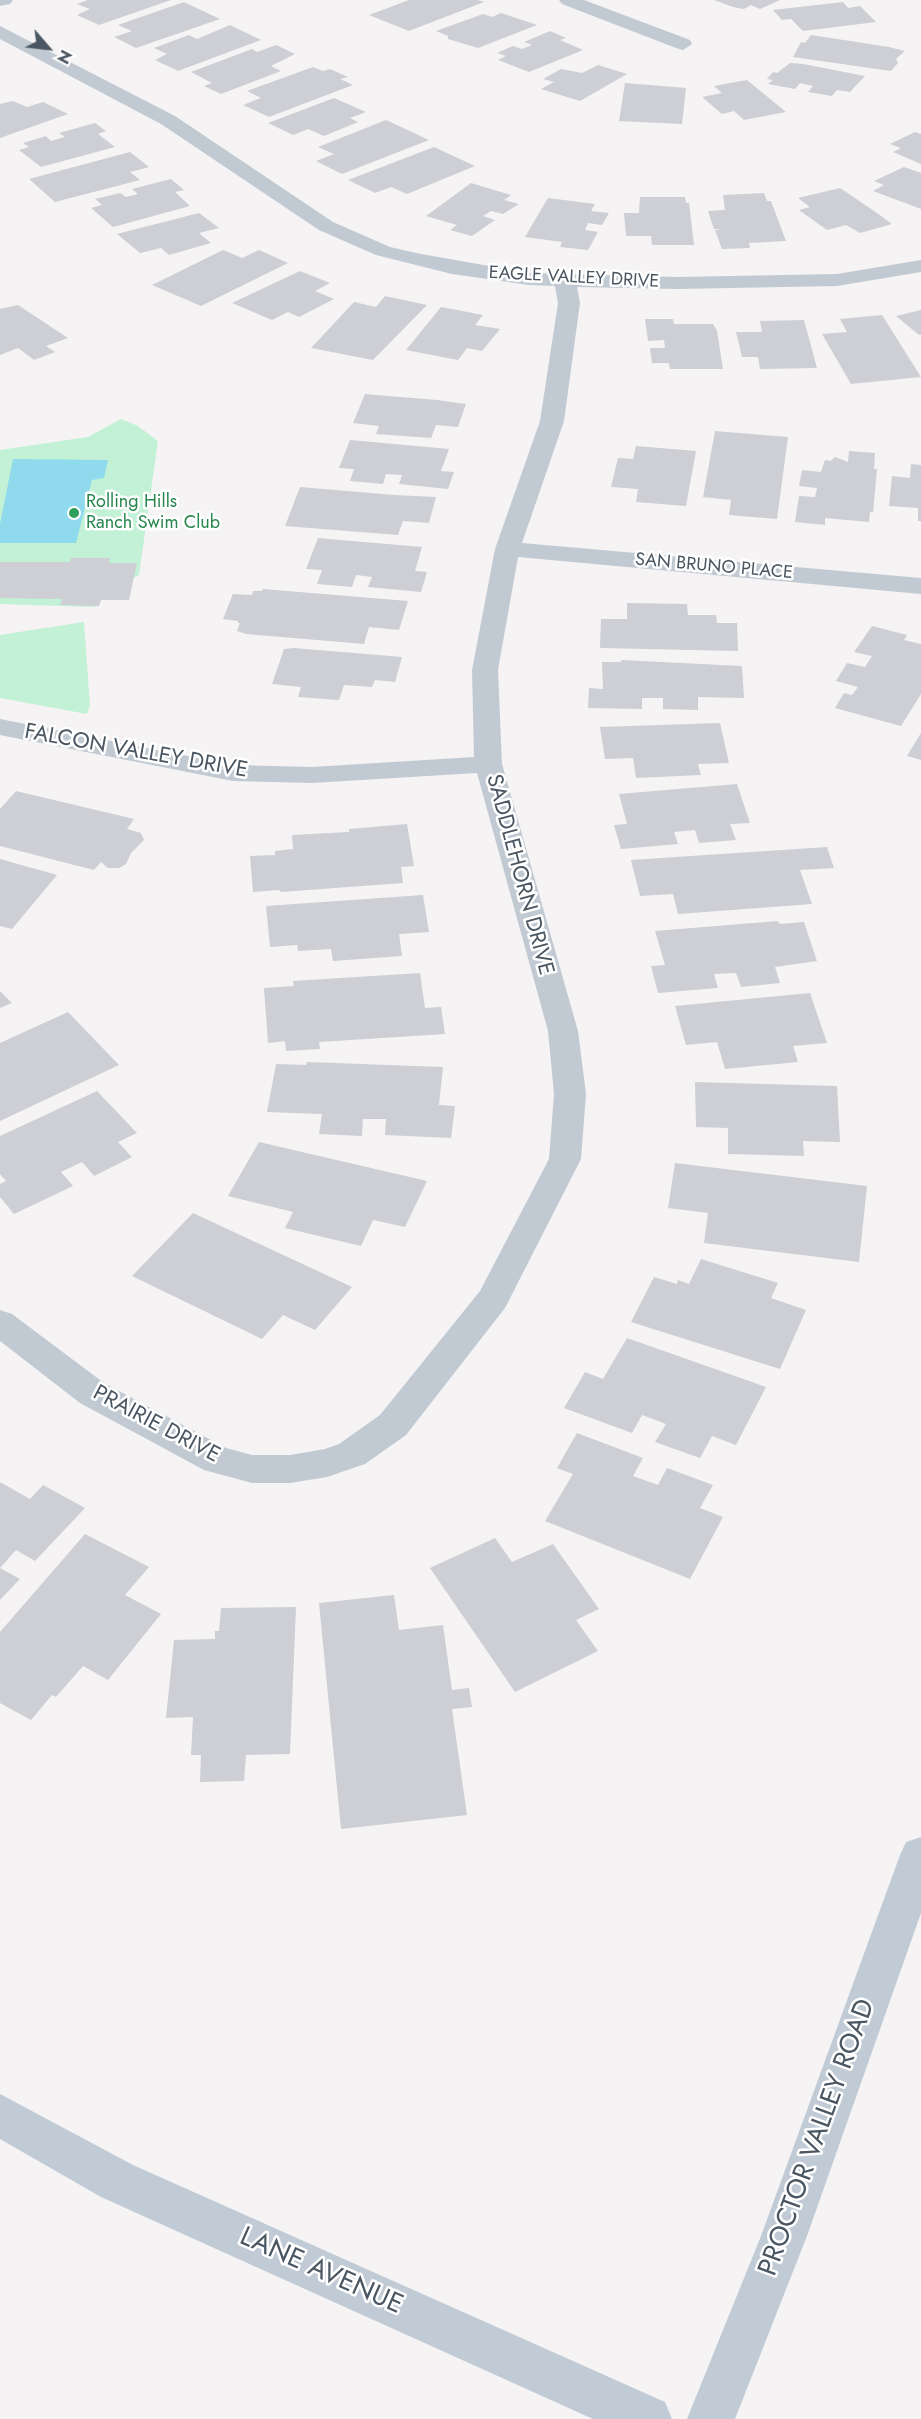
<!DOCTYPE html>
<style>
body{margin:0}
#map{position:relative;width:921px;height:2419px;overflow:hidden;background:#f5f3f3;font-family:Jost,sans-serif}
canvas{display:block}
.north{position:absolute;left:18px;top:18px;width:60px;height:60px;-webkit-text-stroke:4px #fff;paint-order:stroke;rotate:118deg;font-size:16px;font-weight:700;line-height:24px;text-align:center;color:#4a5661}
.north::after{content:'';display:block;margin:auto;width:21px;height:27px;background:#4a5661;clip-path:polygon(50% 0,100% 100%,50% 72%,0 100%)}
</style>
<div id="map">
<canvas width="921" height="2419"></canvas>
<div class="north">N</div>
</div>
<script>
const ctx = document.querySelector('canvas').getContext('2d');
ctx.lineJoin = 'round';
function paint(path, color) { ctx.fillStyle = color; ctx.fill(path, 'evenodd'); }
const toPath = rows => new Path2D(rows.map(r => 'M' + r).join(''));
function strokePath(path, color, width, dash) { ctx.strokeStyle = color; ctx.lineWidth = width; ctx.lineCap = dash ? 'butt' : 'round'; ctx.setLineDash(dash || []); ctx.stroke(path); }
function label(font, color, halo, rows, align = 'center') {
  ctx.font = font + ' Jost,sans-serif'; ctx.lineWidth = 5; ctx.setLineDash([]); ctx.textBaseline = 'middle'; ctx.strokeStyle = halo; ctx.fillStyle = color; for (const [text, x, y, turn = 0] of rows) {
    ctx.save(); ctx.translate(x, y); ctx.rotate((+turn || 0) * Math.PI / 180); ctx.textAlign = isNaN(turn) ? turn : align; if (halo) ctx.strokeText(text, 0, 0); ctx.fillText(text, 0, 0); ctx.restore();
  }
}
const green = toPath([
 [121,419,138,426,158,441,139,575,115,587,95,607,0,604,0,450,88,437],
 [84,622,90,706,87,714,0,698,0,635]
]);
const water = toPath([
 [13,459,108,460,104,478,92,480,76,543,0,543,0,524]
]);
const building = toPath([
 [88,0,171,0,99,25,77,15,90,9,77,4],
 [409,0,478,0,484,2,409,31,369,15],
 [714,0,780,0,760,9,751,5,744,9,733,7],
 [184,2,220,19,136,48,114,37,132,31,118,25],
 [843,2,848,8,860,6,876,22,803,31,791,19,782,20,773,10],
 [501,13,537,25,478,48,448,39,448,36,436,31,483,14,492,17],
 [230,25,261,40,178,71,155,60,167,54,154,48,189,35,197,39],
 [550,31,566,38,560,40,583,50,529,72,498,60,506,56,497,53,513,46,522,49,532,45,524,42],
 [811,35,889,47,905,51,896,59,898,63,891,71,793,57,801,42,805,43],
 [276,45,295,54,271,66,281,71,221,94,204,86,212,83,191,72,252,49,257,52],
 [790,63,803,64,865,76,850,92,837,90,832,96,808,92,813,86,800,83,795,89,768,84,773,80,767,79,773,72,777,73],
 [598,65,627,74,580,101,541,89,554,82,543,79,561,69,582,73],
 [313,67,323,71,330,69,348,77,340,79,353,85,269,117,243,105,261,98,247,91],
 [747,80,786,112,744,120,734,111,722,114,702,97,722,93,714,86],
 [625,83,686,88,682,124,619,121],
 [334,98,366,112,350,118,358,122,324,136,308,129,293,135,268,123],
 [13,101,27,107,43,102,68,114,0,138,0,104],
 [386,120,429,140,342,174,316,161,334,154,318,147],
 [95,123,106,131,98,134,115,147,41,167,19,150,29,147,23,143,46,136,51,141,65,137,59,133],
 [915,132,921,134,921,164,893,152,901,148,890,144],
 [434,147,475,166,407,194,391,187,375,193,348,180],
 [130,152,149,167,130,172,140,180,55,202,29,179],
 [904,167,921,173,921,209,873,191,884,185,874,181],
 [171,179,184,190,175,192,190,206,113,227,91,208,102,205,95,199,120,193,126,197,138,194,132,189],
 [471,183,511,195,504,200,519,204,503,214,491,211,483,216,495,220,472,236,450,230,457,225,426,216],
 [840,188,877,213,892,224,860,233,846,225,827,230,799,210,810,207,798,198],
 [764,193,767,201,771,201,786,241,749,243,750,248,722,249,715,230,723,229,714,229,708,211,725,210,723,195],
 [640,197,685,197,686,203,689,203,694,245,652,245,651,236,626,236,624,213,639,213],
 [548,198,595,204,591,211,609,213,602,225,588,223,585,230,598,232,588,250,560,247,562,242,525,237],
 [199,213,219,228,199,233,211,243,169,255,161,248,140,253,117,234],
 [223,250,242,258,259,250,288,263,201,306,152,285],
 [300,271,330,283,315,291,334,299,299,317,288,312,272,320,232,303],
 [385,296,427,305,373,360,311,348,354,302,376,307],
 [18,305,68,338,46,346,55,352,34,360,18,348,0,355,0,309],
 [441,307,483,315,475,325,500,329,482,351,467,348,458,360,406,350],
 [921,310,921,335,919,335,896,316],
 [882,315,921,377,851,384,822,334,847,332,840,319],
 [645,319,673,319,674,324,713,324,717,331,723,369,670,369,669,363,652,363,650,348,665,348,664,340,648,341],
 [804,320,817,368,760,369,758,357,742,357,736,332,762,332,760,321],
 [365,394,437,400,466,404,458,427,436,425,431,438,376,434,379,426,353,423],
 [715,431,788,437,777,519,729,515,731,500,703,497],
 [350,440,449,449,441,471,454,472,448,489,399,484,402,475,386,474,383,484,350,481,354,469,339,468],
 [636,446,696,451,686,506,636,502,638,489,611,487,618,458,633,459],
 [849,451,875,453,874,469,877,469,873,512,870,512,869,522,825,518,825,525,795,522,799,496,815,497,817,488,799,486,802,470,821,472,825,460,831,461,835,457,848,462],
 [911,464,921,465,921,521,918,521,918,508,889,506,892,476,910,478],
 [300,487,394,495,436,497,429,523,403,521,398,535,285,526],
 [318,538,422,547,415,571,427,572,421,592,368,587,372,577,356,575,352,587,317,584,322,570,306,569],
 [71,558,110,558,109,563,137,563,129,600,101,600,99,606,60,605,62,599,0,598,0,562,70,562],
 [263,589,408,601,399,630,369,627,364,644,246,634,237,631,240,623,238,623,238,621,223,619,233,594,252,595,253,591,262,591],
 [627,603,687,604,688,615,716,615,717,623,737,623,738,651,600,648,601,619,627,619],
 [872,626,907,635,904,640,921,644,921,694,901,726,835,708,844,693,852,695,858,687,836,681,847,663,865,667,872,656,854,652],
 [294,648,402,657,395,682,375,680,372,687,344,685,339,700,298,697,301,687,272,684,284,649],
 [621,660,742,666,744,698,698,697,698,710,663,709,663,698,642,698,642,709,588,708,589,688,603,689,602,662,621,662],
 [720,723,729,763,698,764,701,775,636,778,633,758,605,759,600,727],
 [921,733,921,760,907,756],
 [737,784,750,823,730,824,736,840,699,843,695,830,674,832,678,844,621,849,614,825,627,824,619,794],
 [16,791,134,819,127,829,141,833,144,840,131,853,126,864,119,868,108,868,101,862,94,870,0,846,0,809],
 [407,824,414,866,401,867,403,883,281,892,279,890,253,892,250,856,275,855,275,851,293,849,292,835,349,832,349,829],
 [827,847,834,868,800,870,812,904,678,914,673,894,640,896,631,860],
 [0,859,57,875,12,929,0,926],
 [423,895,429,932,399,934,402,956,333,961,331,949,298,951,297,945,270,947,266,906],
 [778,921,780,924,804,922,817,961,775,967,780,983,741,987,736,973,714,974,718,988,658,993,651,966,665,965,655,931],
 [420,973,425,1008,441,1007,445,1034,319,1042,320,1049,286,1051,285,1041,268,1043,264,988,294,986,293,981],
 [0,991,12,1003,0,1008],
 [810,993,827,1043,793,1046,798,1062,725,1069,717,1042,686,1045,675,1006],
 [68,1012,119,1065,0,1121,0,1043],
 [307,1062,443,1067,439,1105,455,1106,451,1138,385,1135,386,1119,363,1119,362,1136,319,1134,322,1114,267,1112,276,1064,306,1065],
 [695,1082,837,1086,840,1142,803,1141,804,1156,728,1154,728,1128,696,1127],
 [97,1091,137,1133,118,1142,132,1157,94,1176,82,1162,61,1172,73,1186,14,1214,0,1197,0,1184,6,1181,0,1174,0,1136],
 [259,1142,427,1181,405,1227,373,1220,361,1246,285,1228,293,1212,228,1196],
 [675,1163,867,1186,859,1262,704,1243,708,1213,668,1208],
 [193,1213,352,1287,315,1330,283,1315,262,1339,132,1276],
 [701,1259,778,1283,771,1298,806,1310,780,1369,631,1322,654,1277,677,1284,678,1280,689,1284],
 [627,1338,766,1387,736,1445,712,1436,700,1458,655,1442,666,1424,642,1415,632,1433,564,1408,585,1372,603,1379],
 [577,1433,643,1458,633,1476,658,1485,667,1468,713,1485,700,1508,723,1517,690,1579,545,1521,573,1474,557,1468],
 [0,1482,30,1499,43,1485,85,1508,35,1561,16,1550,0,1568],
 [85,1534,149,1567,125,1595,161,1614,108,1680,83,1666,56,1697,52,1695,31,1720,0,1703,0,1632],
 [495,1538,512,1562,553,1544,599,1609,576,1620,598,1651,515,1692,430,1568],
 [0,1568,20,1579,0,1600],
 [394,1595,399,1630,443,1625,452,1690,469,1688,472,1707,452,1709,467,1815,341,1829,319,1603],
 [296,1607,290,1754,246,1755,244,1781,200,1782,201,1755,191,1755,193,1717,166,1718,174,1640,215,1639,215,1631,219,1631,221,1608]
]);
const minor = toPath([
 [0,0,13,0,10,4,0,6,0,0],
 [559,0,584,0,690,40,692,44,683,50,676,48,562,4,559,0],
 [0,26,175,116,333,222,390,247,421,254,529,273,677,277,837,274,921,260,921,272,837,286,677,289,577,287,580,303,564,421,522,543,921,578,921,594,518,557,498,670,502,764,578,1031,586,1094,581,1159,505,1308,406,1435,365,1464,327,1477,290,1483,252,1483,204,1470,80,1403,0,1341,0,1310,12,1314,104,1383,226,1448,252,1455,290,1455,325,1449,339,1444,380,1415,480,1291,549,1159,554,1094,548,1031,477,773,312,783,233,781,0,735,0,719,233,765,312,767,474,757,472,670,495,549,540,421,558,303,555,286,529,285,452,274,376,255,319,230,161,124,0,39,0,26]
]);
const secondary = toPath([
 [921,1837,921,1913,807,2236,735,2419,687,2419,761,2236,900,1855,906,1842,921,1837],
 [0,2094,133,2165,665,2402,672,2419,593,2419,101,2197,0,2139,0,2094]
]);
const markers = [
 [74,513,6,"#2e9e5b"]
];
const farStreetnames = [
 ["EAGLE VALLEY DRIVE",574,278,3],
 ["SAN BRUNO PLACE",714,567,5]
];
const farLeisurenames = [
 ["Rolling Hills",86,503],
 ["Ranch Swim Club",86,524]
];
const streetNames = [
 ["FALCON VALLEY DRIVE",136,752,10],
 ["SADDLEHORN DRIVE",519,875,75],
 ["PRAIRIE DRIVE",156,1425,28]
];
const nearStreetnames = [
 ["PROCTOR VALLEY ROAD",818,2138,-70],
 ["LANE AVENUE",321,2272,24]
];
paint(green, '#c3f1d5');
paint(water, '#90daee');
paint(building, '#cdcfd5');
paint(minor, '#c1cad2');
paint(secondary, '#c1cbd6');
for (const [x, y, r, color] of markers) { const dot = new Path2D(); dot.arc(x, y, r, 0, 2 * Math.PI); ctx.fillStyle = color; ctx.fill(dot); strokePath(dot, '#fff', 2); }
label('18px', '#4a5661', '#fff', farStreetnames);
label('18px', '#27864d', '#fff', farLeisurenames, 'left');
label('22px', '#4a5661', '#fff', streetNames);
label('27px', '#4a5661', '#fff', nearStreetnames);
</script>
